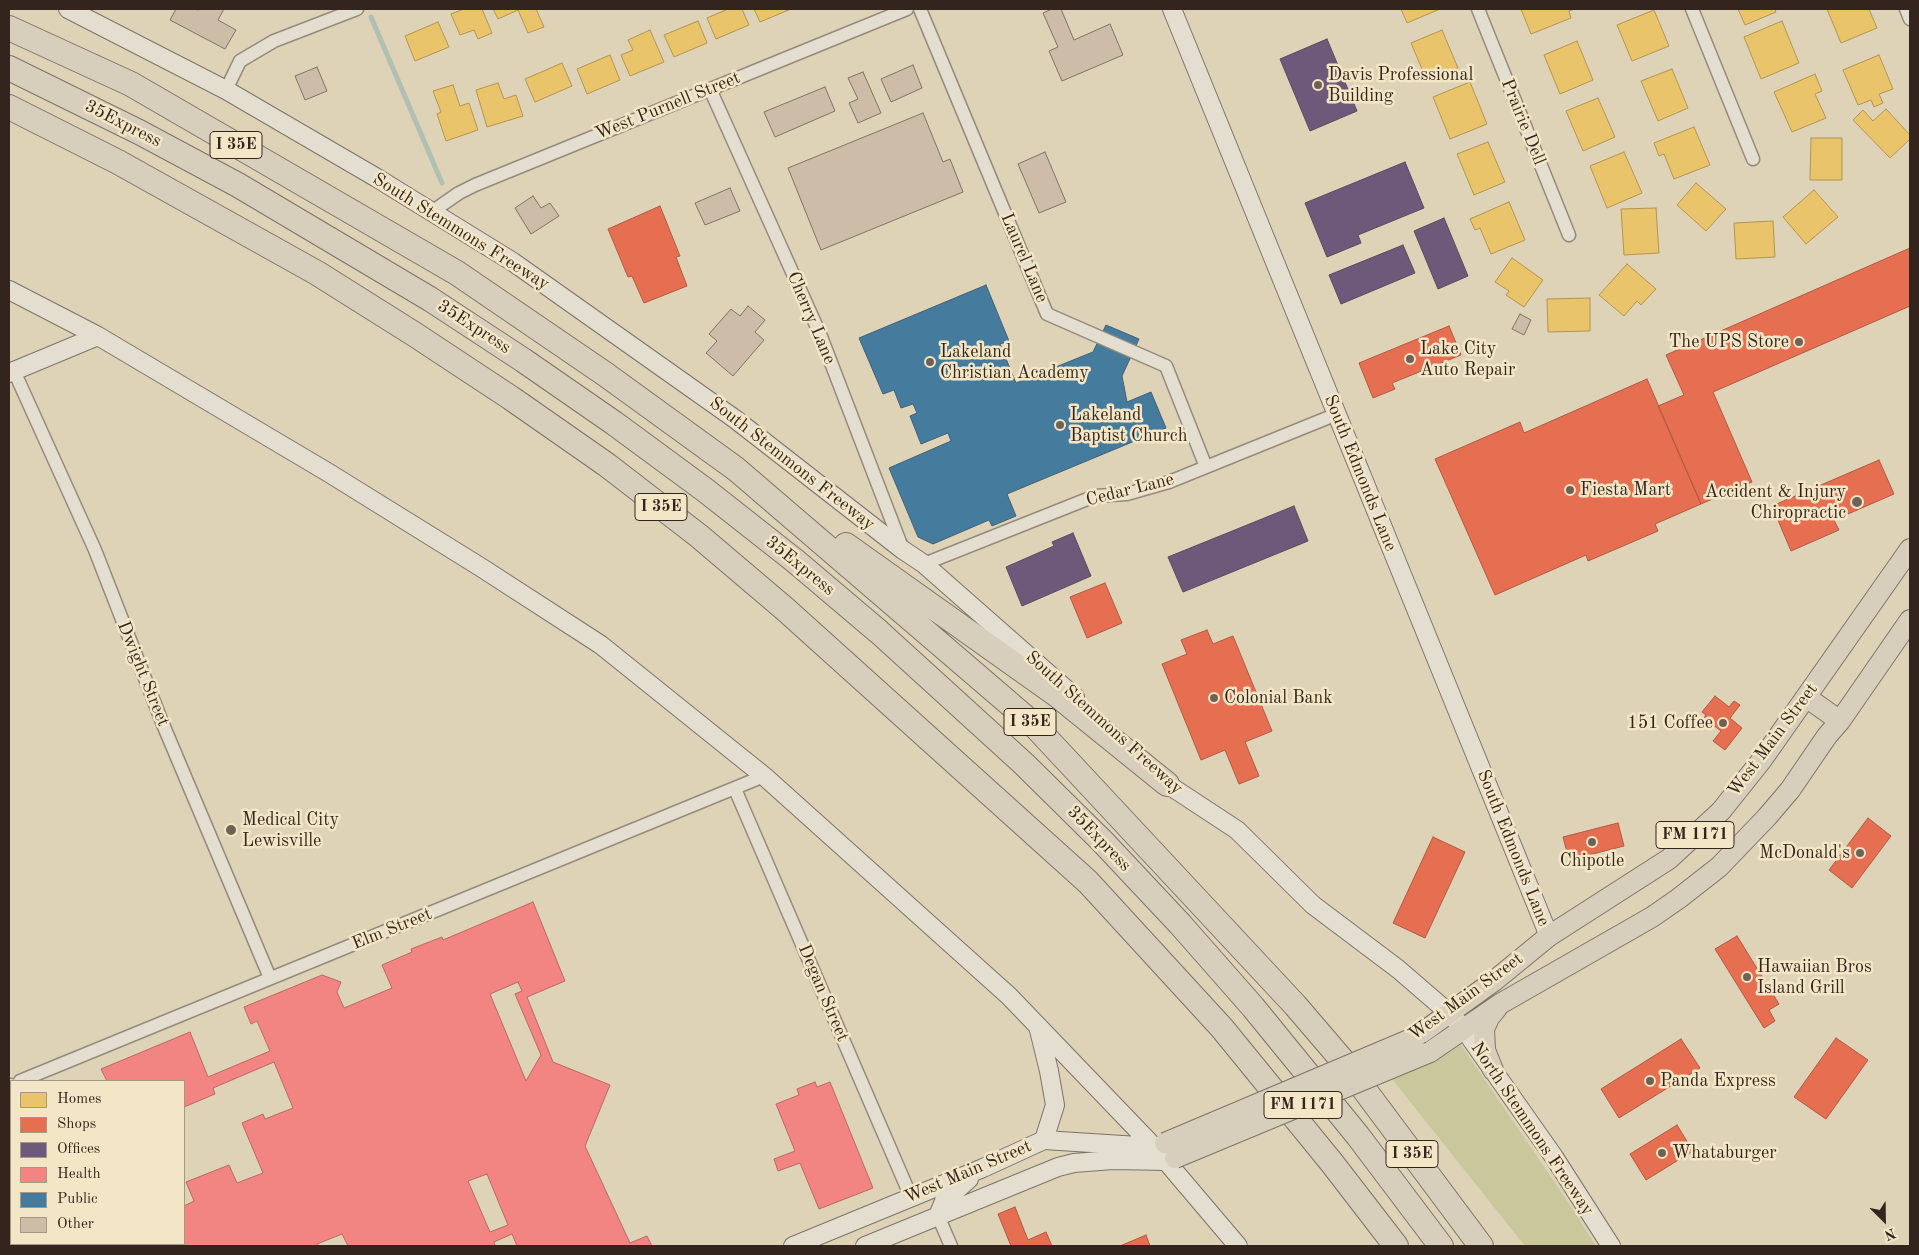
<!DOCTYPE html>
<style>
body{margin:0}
#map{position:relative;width:1919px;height:1255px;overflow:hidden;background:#ded2b7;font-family:"Old Standard TT",serif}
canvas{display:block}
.frame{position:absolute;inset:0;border:10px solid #33251e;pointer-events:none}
.legend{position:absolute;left:10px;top:1080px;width:175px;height:165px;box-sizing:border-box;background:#f3e6c6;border:1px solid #a69983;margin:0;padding:6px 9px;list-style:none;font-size:15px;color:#33251e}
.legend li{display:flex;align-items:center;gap:10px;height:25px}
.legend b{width:25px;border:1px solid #a69983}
.north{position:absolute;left:1859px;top:1195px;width:50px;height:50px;-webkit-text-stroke:4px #f3e6c6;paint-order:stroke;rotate:157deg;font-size:14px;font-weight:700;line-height:20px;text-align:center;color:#33251e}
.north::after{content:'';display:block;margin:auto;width:18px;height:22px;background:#33251e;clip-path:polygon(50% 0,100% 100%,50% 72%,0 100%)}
</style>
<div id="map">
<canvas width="1919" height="1255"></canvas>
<div class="frame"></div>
<ul class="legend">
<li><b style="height:14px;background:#e9c46a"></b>Homes</li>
<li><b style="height:14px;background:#e76f51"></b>Shops</li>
<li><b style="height:14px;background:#6d597a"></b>Offices</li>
<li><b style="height:14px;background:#f28482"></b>Health</li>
<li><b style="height:14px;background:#457b9d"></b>Public</li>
<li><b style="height:14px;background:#ccbca8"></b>Other</li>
</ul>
<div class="north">N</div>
</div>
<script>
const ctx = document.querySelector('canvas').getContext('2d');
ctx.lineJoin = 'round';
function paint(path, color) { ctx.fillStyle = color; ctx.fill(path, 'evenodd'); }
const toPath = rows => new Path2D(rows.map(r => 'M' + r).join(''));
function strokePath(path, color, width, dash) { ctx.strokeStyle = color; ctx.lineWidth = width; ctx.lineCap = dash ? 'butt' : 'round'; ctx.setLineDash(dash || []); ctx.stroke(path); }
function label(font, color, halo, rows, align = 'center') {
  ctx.font = font + ' "Old Standard TT",serif'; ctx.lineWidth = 5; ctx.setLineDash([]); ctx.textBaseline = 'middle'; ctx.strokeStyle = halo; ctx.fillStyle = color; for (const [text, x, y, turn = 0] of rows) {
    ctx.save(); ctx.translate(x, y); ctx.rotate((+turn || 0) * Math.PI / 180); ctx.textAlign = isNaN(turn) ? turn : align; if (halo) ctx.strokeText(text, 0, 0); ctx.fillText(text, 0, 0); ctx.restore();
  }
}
const green = toPath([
 [1444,1020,1566,1199,1596,1246,1525,1246,1388,1074]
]);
const homes = toPath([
 [464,9,482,9,492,33,478,39,474,30,460,35,451,14,464,9],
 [493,9,536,9,544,27,528,33,518,10,498,19,493,9],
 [728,9,742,9,749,25,716,39,707,18,728,9],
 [754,9,791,9,760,22,754,9],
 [1401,9,1440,9,1407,23,1401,9],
 [1521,9,1575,9,1569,11,1571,18,1531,34,1521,9],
 [1738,9,1775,9,1776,12,1745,25,1738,9],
 [1827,9,1869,9,1877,28,1841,43,1827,9],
 [1654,10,1669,46,1632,61,1617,25,1654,10],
 [698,21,707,43,674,57,664,35,698,21],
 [1782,21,1799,63,1761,79,1744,37,1782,21],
 [438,22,449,47,415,61,405,36,438,22],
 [650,30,664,62,630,76,621,55,633,50,628,40,650,30],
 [1442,30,1458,68,1427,81,1411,43,1442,30],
 [1577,41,1593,80,1560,94,1544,55,1577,41],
 [610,55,620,80,587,94,577,69,610,55],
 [1879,55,1893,89,1879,94,1883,103,1874,107,1871,100,1858,105,1843,70,1879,55],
 [562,63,572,86,535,102,525,79,562,63],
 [1672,69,1688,108,1658,121,1641,81,1672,69],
 [1815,74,1822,91,1815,94,1826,118,1792,132,1774,92,1815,74],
 [1470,82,1487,124,1450,139,1433,97,1470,82],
 [498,83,504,99,516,95,523,116,487,127,476,90,498,83],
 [453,85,460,106,469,103,478,130,446,141,437,114,441,112,433,91,453,85],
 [1598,98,1615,137,1583,151,1566,111,1598,98],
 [1886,109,1910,135,1910,139,1890,158,1853,120,1863,110,1873,121,1886,109],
 [1694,127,1710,165,1674,179,1664,154,1659,156,1654,143,1694,127],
 [1811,138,1842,138,1842,180,1810,180,1811,138],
 [1488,142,1505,182,1474,195,1457,154,1488,142],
 [1624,152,1642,193,1607,208,1590,166,1624,152],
 [1696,183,1726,209,1706,231,1677,205,1696,183],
 [1814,190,1838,217,1806,244,1783,217,1814,190],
 [1509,202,1525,240,1491,254,1480,228,1475,230,1470,219,1509,202],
 [1656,208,1659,253,1624,255,1621,209,1656,208],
 [1773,221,1775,257,1736,259,1734,223,1773,221],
 [1512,258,1543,280,1524,307,1506,295,1509,291,1495,282,1512,258],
 [1627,264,1656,289,1641,305,1637,301,1624,316,1599,295,1627,264],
 [1590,298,1590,331,1548,332,1547,299,1590,298]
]);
const shops = toPath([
 [660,206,680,256,676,257,687,286,644,303,632,276,628,277,608,229,660,206],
 [1910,248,1910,306,1713,392,1752,482,1701,504,1658,406,1684,395,1666,355,1910,248],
 [1449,326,1461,355,1392,383,1395,389,1373,398,1359,363,1449,326],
 [1647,379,1701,504,1655,524,1658,531,1588,561,1586,555,1495,595,1435,459,1520,422,1524,433,1647,379],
 [1879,460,1894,494,1834,520,1839,530,1791,551,1772,506,1879,460],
 [1105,583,1122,623,1087,638,1070,597,1105,583],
 [1207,630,1213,644,1233,636,1272,731,1245,742,1259,776,1239,784,1225,750,1201,760,1162,664,1187,654,1181,640,1207,630],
 [1715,696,1729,707,1734,701,1740,705,1730,718,1742,728,1725,750,1713,741,1721,731,1704,718,1706,715,1702,712,1715,696],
 [1868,818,1891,836,1852,888,1829,870,1868,818],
 [1618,823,1624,846,1569,860,1563,837,1618,823],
 [1433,837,1465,852,1425,938,1393,923,1433,837],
 [1737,936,1779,1004,1769,1010,1775,1021,1764,1028,1715,949,1737,936],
 [1836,1038,1868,1060,1826,1119,1794,1097,1836,1038],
 [1681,1039,1700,1068,1619,1118,1601,1089,1681,1039],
 [1677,1125,1693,1151,1646,1180,1630,1154,1677,1125],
 [1015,1207,1028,1240,1046,1232,1052,1246,1011,1246,998,1214,1015,1207],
 [1146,1235,1150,1246,1120,1246,1146,1235]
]);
const offices = toPath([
 [1327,39,1357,111,1310,131,1280,59,1327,39],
 [1405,162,1424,208,1358,235,1361,243,1327,257,1305,203,1405,162],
 [1444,218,1468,276,1438,289,1414,231,1444,218],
 [1403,245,1415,273,1341,304,1329,275,1403,245],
 [1294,506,1308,541,1183,592,1168,557,1294,506],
 [1073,533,1091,576,1022,606,1006,567,1054,546,1052,542,1073,533]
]);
const health = toPath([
 [533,902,565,981,527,997,553,1062,610,1085,585,1146,630,1243,647,1236,652,1246,517,1246,512,1234,494,1242,495,1246,348,1246,342,1234,317,1244,318,1246,182,1246,181,1244,184,1244,184,1206,194,1201,186,1182,229,1165,237,1183,263,1173,242,1123,263,1114,265,1119,293,1108,274,1062,213,1088,215,1094,184,1107,184,1081,107,1081,101,1069,190,1032,208,1077,270,1051,257,1021,251,1024,244,1007,322,975,341,982,337,992,344,1008,392,988,382,965,412,952,411,949,442,937,443,940,533,902],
 [518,982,522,991,515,994,541,1055,526,1081,490,994,518,982],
 [487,1174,508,1225,490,1232,468,1181,487,1174],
 [815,1082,817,1087,830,1082,873,1188,819,1209,800,1163,778,1171,774,1159,795,1151,776,1104,799,1095,797,1089,815,1082],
 [87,1244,156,1244,157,1246,85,1246,85,1245,87,1244]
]);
const public = toPath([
 [986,285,1009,341,1000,344,1016,383,1093,352,1106,325,1139,339,1122,376,1127,402,1151,392,1166,428,1007,494,1016,516,992,526,989,520,933,544,918,537,889,468,951,441,948,433,921,444,910,416,917,413,913,404,901,408,894,390,883,394,859,338,986,285]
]);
const stream = toPath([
 [371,17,442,183]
]);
const building = toPath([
 [176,9,195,9,198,10,199,9,224,9,218,20,236,30,225,49,170,20,176,9],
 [1052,9,1061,9,1074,40,1110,24,1123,55,1062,81,1049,51,1058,47,1043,13,1052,9],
 [913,65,922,88,891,102,881,79,913,65],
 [317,67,327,91,305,100,295,76,317,67],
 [863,72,881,113,858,123,849,103,858,99,848,78,863,72],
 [825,87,835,111,775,137,764,112,825,87],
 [923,113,943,162,950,159,963,192,821,250,788,168,923,113],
 [1045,152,1066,202,1039,213,1018,164,1045,152],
 [730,188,740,211,705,225,695,203,730,188],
 [533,196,541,208,550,203,559,216,531,234,515,208,533,196],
 [748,306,765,320,755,332,764,340,733,376,706,353,717,341,709,334,731,309,740,316,748,306],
 [1520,314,1531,320,1524,335,1512,329,1520,314]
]);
const street = toPath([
 [920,9,1047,314,1166,366,1206,467],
 [1478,9,1569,235],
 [1692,9,1753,159],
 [1906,9,1910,19],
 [710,89,820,334,903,550],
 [226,90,240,61,274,41,357,9],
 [433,211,459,193,475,185,907,9],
 [14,371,95,550,162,722,270,978],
 [924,564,1095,496,1127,494,1169,482,1337,414],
 [735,789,911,1197],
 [20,1081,764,776],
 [9,1086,11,1085],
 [9,1159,11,1165],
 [938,1216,951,1246],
 [47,1244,48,1246]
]);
const secondary = toPath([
 [68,9,226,90,377,178,513,262,735,419,903,550,924,564,1075,697],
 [1172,9,1549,936],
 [9,290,98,336,329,473,482,568,601,645,764,776,1009,996,1154,1147,1238,1246],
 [9,373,98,336],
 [1158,775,1167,784,1237,830,1313,905,1398,969,1449,1013,1464,1029,1554,1157,1611,1246],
 [1038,1026,1049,1071,1055,1105,1044,1140],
 [938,1216,944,1201,969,1179],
 [793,1246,983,1168,1044,1140,1154,1147],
 [865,1246,1058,1167,1074,1163,1113,1160,1166,1161]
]);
const primary = toPath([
 [1806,697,1840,721],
 [1416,1037,1494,981,1549,936,1669,859,1721,811,1761,761,1910,549],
 [1430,1052,1500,1004,1652,917,1678,899,1719,867,1767,817,1790,790,1827,736,1840,721,1910,620],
 [1493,1070,1485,1050,1484,1029,1489,1018,1497,1008]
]);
const highway = toPath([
 [9,28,131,84,457,273,605,374,736,469,1032,723,1295,1005,1343,1061,1481,1246],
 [9,68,139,132,238,185,430,299,523,360,614,423,705,490,794,560,879,632,1024,764,1103,842,1180,924,1253,1007,1358,1136,1441,1246],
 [9,107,118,162,317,273,414,334,511,398,607,465,699,536,785,609,1088,882,1222,1028,1332,1163,1396,1246],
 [846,545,1057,695,1167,784]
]);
const primaryBridge = toPath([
 [1165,1143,1416,1037],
 [1175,1158,1430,1052]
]);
const markers = [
 [1318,85,5,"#6f6254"],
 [1799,342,5,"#6f6254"],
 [1410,359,5,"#6f6254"],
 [930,362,5,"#6f6254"],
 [1060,425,5,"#6f6254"],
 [1570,490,5,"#6f6254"],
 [1857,502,6,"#6f6254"],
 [1214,698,5,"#6f6254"],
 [1723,723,5,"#6f6254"],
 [231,830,6,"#6f6254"],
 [1592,842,5,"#6f6254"],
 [1860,853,5,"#6f6254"],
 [1747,977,5,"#6f6254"],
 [1650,1081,5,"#6f6254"],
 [1662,1153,5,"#6f6254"]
];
const shields = [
 [236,145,52],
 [661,507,52],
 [1030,722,52],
 [1695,835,78],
 [1303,1105,78],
 [1412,1154,52]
];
const shieldNames = [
 ["I 35E",236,145],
 ["I 35E",661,507],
 ["I 35E",1030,722],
 ["FM 1171",1695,835],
 ["FM 1171",1303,1105],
 ["I 35E",1412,1154]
];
const poiNames = [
 ["Davis Professional",1328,75],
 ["Building",1328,96],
 ["The UPS Store",1789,342,"right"],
 ["Lake City",1420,349],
 ["Auto Repair",1420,370],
 ["Lakeland",940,352],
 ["Christian Academy",940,373],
 ["Lakeland",1070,415],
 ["Baptist Church",1070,436],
 ["Fiesta Mart",1580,490],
 ["Accident & Injury",1846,492,"right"],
 ["Chiropractic",1846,513,"right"],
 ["Colonial Bank",1224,698],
 ["151 Coffee",1713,723,"right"],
 ["Medical City",242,820],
 ["Lewisville",242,841],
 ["McDonald's",1850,853,"right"],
 ["Chipotle",1592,861,"center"],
 ["Hawaiian Bros",1757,967],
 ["Island Grill",1757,988],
 ["Panda Express",1660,1081],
 ["Whataburger",1672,1153]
];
const streetNames = [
 ["West Purnell Street",668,106,-22],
 ["Prairie Dell",1523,122,68],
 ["35Express",123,124,27],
 ["South Stemmons Freeway",461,232,32],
 ["Laurel Lane",1024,258,67],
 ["Cherry Lane",811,318,67],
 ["35Express",474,327,33],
 ["South Stemmons Freeway",792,464,38],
 ["South Edmonds Lane",1360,473,68],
 ["Cedar Lane",1130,490,-14],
 ["35Express",800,566,39],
 ["Dwight Street",143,674,68],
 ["South Stemmons Freeway",1104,723,42],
 ["West Main Street",1773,740,-53],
 ["35Express",1099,839,46],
 ["South Edmonds Lane",1513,848,68],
 ["Elm Street",392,929,-22],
 ["Degan Street",823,993,67],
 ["West Main Street",1466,997,-36],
 ["North Stemmons Freeway",1532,1129,56],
 ["West Main Street",968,1172,-23]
];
paint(green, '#cac79d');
paint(homes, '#e9c46a');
strokePath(homes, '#b29453', 1);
paint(shops, '#e76f51');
strokePath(shops, '#b15942', 1);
paint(offices, '#6d597a');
strokePath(offices, '#5c495e', 1);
paint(health, '#f28482');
strokePath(health, '#b96864', 1);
paint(public, '#457b9d');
strokePath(public, '#406177', 1);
strokePath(stream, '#b0c0b3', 5);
paint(building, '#ccbca8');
strokePath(building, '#7c7467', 1);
strokePath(street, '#948b7c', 15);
strokePath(secondary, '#7c7467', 20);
strokePath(primary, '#7c7467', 22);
strokePath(highway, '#7c7467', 26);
strokePath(street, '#e3ded0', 12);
strokePath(secondary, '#e3ded0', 18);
strokePath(primary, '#d7cfbc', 20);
strokePath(highway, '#d7cfbc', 24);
strokePath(primaryBridge, '#7c7467', 22, []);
strokePath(primaryBridge, '#d7cfbc', 20);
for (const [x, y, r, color] of markers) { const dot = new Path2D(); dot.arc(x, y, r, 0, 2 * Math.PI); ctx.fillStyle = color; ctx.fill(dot); strokePath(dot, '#f3e6c6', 2); }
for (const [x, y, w] of shields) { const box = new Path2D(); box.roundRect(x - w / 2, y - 13.5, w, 27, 4); ctx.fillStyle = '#f3e6c6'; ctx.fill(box); strokePath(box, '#33251e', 1); }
label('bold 16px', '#33251e', null, shieldNames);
label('18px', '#33251e', '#f3e6c6', poiNames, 'left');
label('18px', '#33251e', '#f3e6c6', streetNames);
</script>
